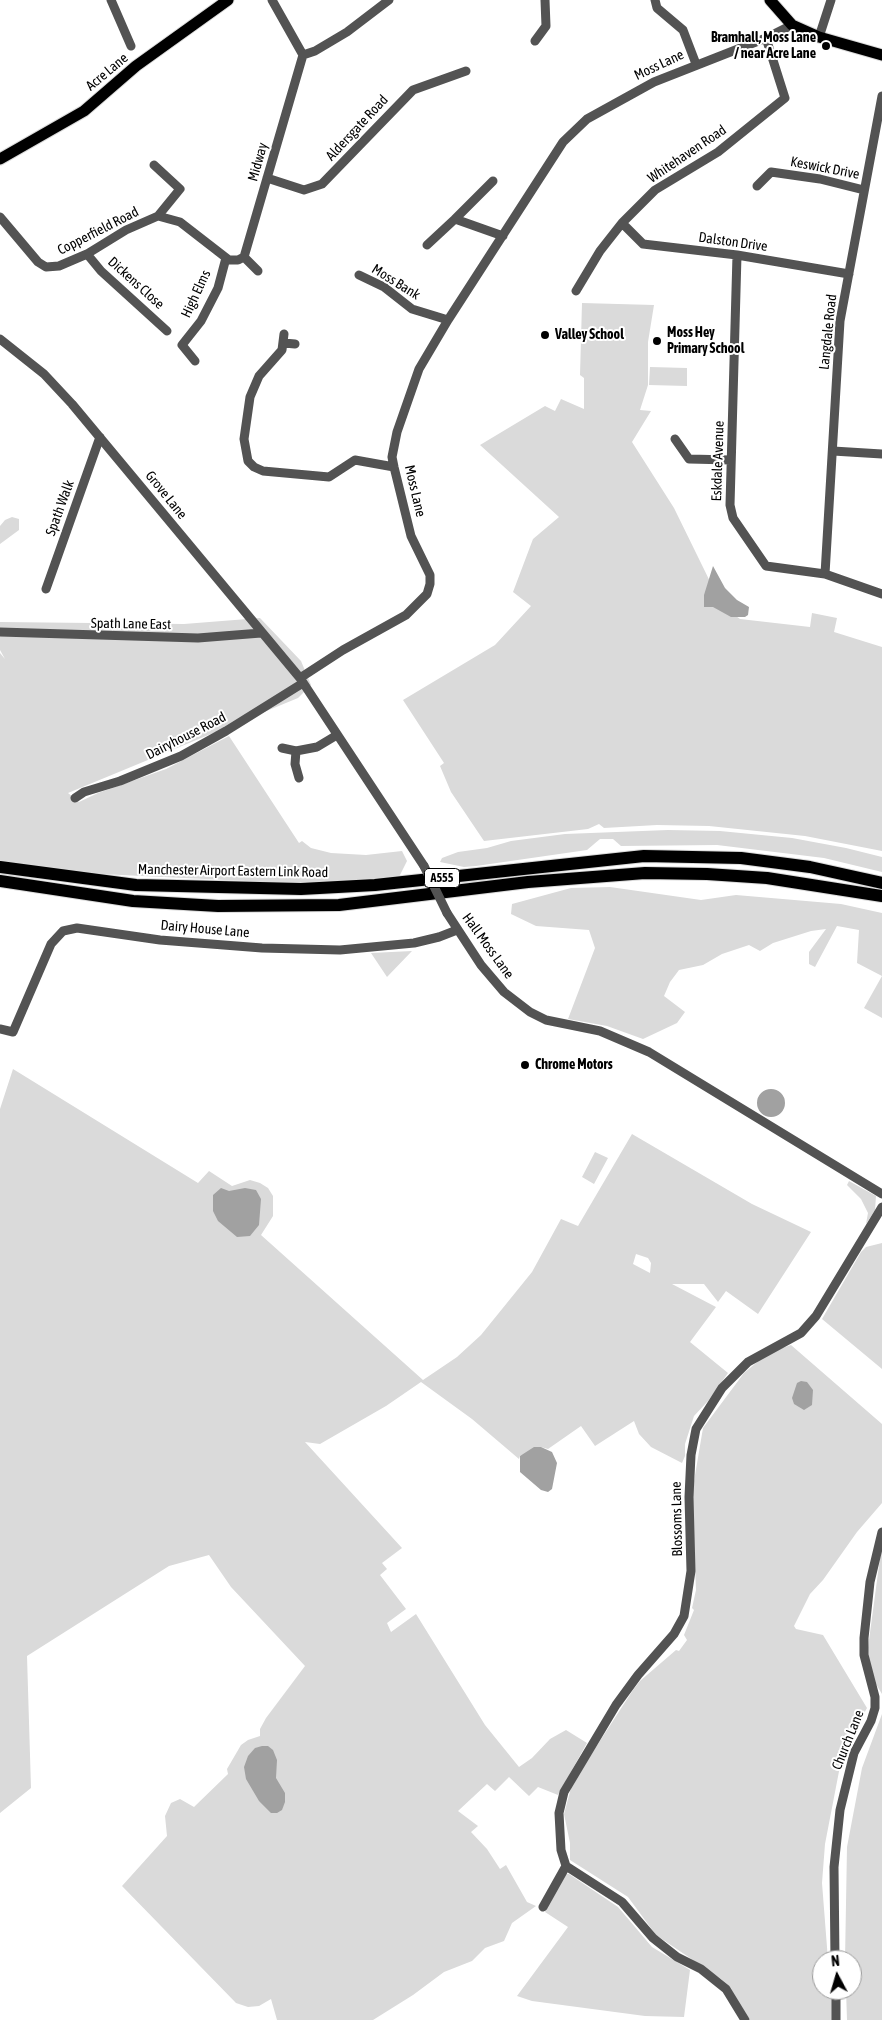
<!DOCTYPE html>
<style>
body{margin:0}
#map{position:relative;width:882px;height:2020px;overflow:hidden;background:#fff;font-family:"Asap Condensed",sans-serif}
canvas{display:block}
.north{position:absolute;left:812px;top:1950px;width:50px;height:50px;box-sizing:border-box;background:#fff;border:1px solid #999;border-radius:50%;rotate:354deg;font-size:14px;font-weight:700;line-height:20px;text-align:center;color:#000}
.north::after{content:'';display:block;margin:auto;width:18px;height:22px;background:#000;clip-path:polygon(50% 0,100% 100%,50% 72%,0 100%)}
</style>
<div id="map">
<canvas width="882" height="2020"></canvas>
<div class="north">N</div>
</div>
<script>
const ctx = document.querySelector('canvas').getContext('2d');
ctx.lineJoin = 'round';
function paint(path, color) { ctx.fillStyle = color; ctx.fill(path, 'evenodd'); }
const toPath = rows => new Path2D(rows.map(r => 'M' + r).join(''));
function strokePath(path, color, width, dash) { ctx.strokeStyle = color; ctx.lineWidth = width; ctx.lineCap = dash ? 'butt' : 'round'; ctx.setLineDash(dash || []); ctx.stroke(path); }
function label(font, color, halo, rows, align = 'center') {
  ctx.font = font + ' "Asap Condensed",sans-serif'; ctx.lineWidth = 4; ctx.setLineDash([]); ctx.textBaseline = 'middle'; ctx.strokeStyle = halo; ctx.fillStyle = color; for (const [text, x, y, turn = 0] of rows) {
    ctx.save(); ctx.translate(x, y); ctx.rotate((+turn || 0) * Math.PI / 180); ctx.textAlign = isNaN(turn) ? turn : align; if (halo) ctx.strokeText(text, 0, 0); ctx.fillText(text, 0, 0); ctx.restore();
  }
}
const green = toPath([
 [582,303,654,305,648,342,648,385,640,410,651,411,632,442,674,508,722,606,740,619,810,627,812,613,837,618,834,632,882,647,882,851,805,836,709,826,657,825,604,828,599,824,588,829,484,841,451,792,440,766,444,763,403,700,495,645,531,606,513,592,533,539,559,517,480,445,545,406,555,411,561,399,584,409,584,378,580,375],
 [650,367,687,368,687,386,649,385],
 [12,517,19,519,19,530,0,544,0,526,5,520],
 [260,618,301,661,311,685,298,698,68,793,79,802,98,793,166,769,229,736,299,843,302,841,311,848,331,853,366,855,402,851,407,861,399,877,332,882,268,882,59,872,0,861,0,653,5,659,0,650,0,622,184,624],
 [668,830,720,831,792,838,846,848,882,857,882,872,824,858,717,845,621,846,613,839,600,839,587,850,476,866,464,867,440,862,442,858,458,852,487,848,511,841,565,834],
 [610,887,701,900,736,895,841,904,882,913,882,1018,864,1008,882,976,857,963,859,930,837,926,815,967,809,964,809,952,826,929,811,931,773,943,760,951,749,945,722,954,703,965,679,970,670,982,664,996,685,1012,677,1023,643,1039,607,1026,568,1019,595,948,589,930,536,926,511,914,512,904,571,888],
 [412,951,387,977,371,953],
 [13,1069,198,1183,209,1171,232,1186,250,1180,260,1183,268,1188,273,1196,273,1216,261,1235,423,1380,457,1357,481,1335,532,1272,561,1219,578,1226,632,1134,752,1204,811,1232,758,1314,726,1291,718,1302,704,1284,672,1284,716,1307,690,1342,728,1373,708,1401,694,1416,685,1444,685,1456,682,1463,651,1447,639,1434,634,1421,595,1446,581,1426,548,1449,541,1447,520,1456,519,1459,472,1419,421,1382,386,1406,320,1444,305,1442,402,1548,382,1563,387,1569,380,1575,406,1609,387,1623,391,1632,416,1614,485,1725,519,1767,532,1758,550,1739,566,1730,587,1743,558,1795,538,1787,529,1796,509,1777,495,1791,487,1784,458,1811,478,1826,471,1832,487,1849,500,1869,506,1865,527,1902,536,1906,512,1923,504,1941,485,1948,472,1961,444,1972,413,1995,373,2020,277,2020,271,1999,259,2006,248,2007,236,2003,122,1886,167,1836,165,1816,171,1803,180,1799,194,1807,228,1774,227,1769,241,1745,248,1740,260,1736,260,1729,266,1718,305,1666,231,1587,209,1555,169,1566,27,1656,31,1788,0,1813,0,1109],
 [636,1254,648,1258,651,1263,650,1273,633,1264],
 [595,1152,608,1158,594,1184,582,1177],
 [849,1181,876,1196,875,1210,866,1224,868,1213,861,1199,847,1185],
 [882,1243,882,1369,822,1319,861,1252,866,1247],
 [791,1345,882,1424,882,1503,857,1532,823,1580,810,1594,794,1626,796,1629,823,1635,867,1708,848,1742,841,1761,825,1844,822,1883,828,1960,822,1960,822,1990,832,1990,832,2020,750,2020,728,1985,721,1979,656,1935,628,1897,570,1860,570,1843,564,1814,572,1784,633,1690,640,1681,676,1650,679,1651,687,1640,684,1635,694,1610,692,1608,696,1590,692,1493,703,1428,744,1373,768,1353],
 [882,1543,882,1694,874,1681,867,1655],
 [882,1714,882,2020,847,2020,846,1990,852,1990,852,1960,845,1960,847,1847,862,1768],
 [564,1874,569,1874,618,1907,652,1947,690,1970,684,2017,645,2016,532,2001,517,1996,568,1927,545,1912]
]);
const water = toPath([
 [713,566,725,588,737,600,749,607,748,615,745,617,731,617,713,607,704,607,704,595],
 '757 1103a14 14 0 1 1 28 0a14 14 0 1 1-28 0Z',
 [221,1188,229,1191,245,1188,256,1190,261,1199,259,1225,250,1236,237,1237,218,1221,213,1211,213,1195],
 [801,1381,807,1382,813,1390,812,1405,804,1410,794,1404,792,1398,797,1383],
 [534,1447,541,1447,552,1452,557,1463,552,1489,548,1492,541,1490,520,1472,520,1456],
 [262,1746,268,1746,273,1750,277,1760,276,1778,285,1793,285,1802,282,1810,277,1813,271,1813,259,1801,246,1779,244,1767,248,1756,255,1748]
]);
const minor = toPath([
 [111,0,131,46],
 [272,0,303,55],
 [655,0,657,8,683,30,696,64],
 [819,37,831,0],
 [535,41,546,26,545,0],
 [303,55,315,51,347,32,389,0],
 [154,165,180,189,158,216],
 [267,178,304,190,322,184,413,90,466,71],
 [493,181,455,219,503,236],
 [757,186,771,172,820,179,864,190],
 [0,217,38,262,46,267,59,266,87,254,126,230,158,216,180,222,229,260,238,260,244,257],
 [622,223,643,244,737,255,849,274],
 [427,245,455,219],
 [87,254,101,271,167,331],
 [737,255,730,505,733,518,766,566,825,574,882,594],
 [244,257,303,55],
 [244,257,258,271],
 [359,275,384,287,412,309,448,320],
 [576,291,600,251,622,223,655,190,718,152,785,98,766,38],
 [284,334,282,350,259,376,250,397,244,439,248,461,254,467,263,471,329,477,355,460,394,467],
 [0,339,44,374,72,404,300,678,424,866],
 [284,343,295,344],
 [195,361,182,345,201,321,218,288,226,258],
 [675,439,689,459,731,460],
 [833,451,882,454],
 [825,574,840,321,882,96],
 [46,589,100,437],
 [0,632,198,638,261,633],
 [300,678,343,650,406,615,427,594,430,584,430,575,411,536,394,467,392,457,397,432,419,369,448,320,563,142,587,119,654,82,766,38,792,25],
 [282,748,296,751,317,747,337,735],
 [296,751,295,764,299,778],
 [75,798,84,792,120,781,181,756,226,731,303,683],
 [447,913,481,965,504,992,530,1012,546,1020,600,1031,649,1052,882,1194],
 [0,1029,13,1032,51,944,63,931,77,928,160,940,262,948,340,950,414,943,439,937,457,930],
 [543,1907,566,1866],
 [835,1960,834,1867,840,1810,854,1753,871,1721,875,1708,875,1697,864,1655,864,1638,870,1582,882,1532],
 [836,1990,836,2020],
 [745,2020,726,1989,701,1969,677,1957,653,1938,622,1902,566,1866,561,1850,559,1813,564,1792,616,1705,638,1675,674,1634,684,1616,691,1571,689,1497,691,1455,696,1429,722,1388,748,1362,801,1333,816,1316,882,1207]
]);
const major = toPath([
 [770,0,792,25,819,37,882,55],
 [0,159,84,111,136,66,228,0]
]);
const highway = toPath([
 [0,867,136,885,301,889,375,885,644,856,741,858,810,867,882,883],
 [0,881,133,901,218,906,339,905,528,882,645,873,707,874,767,878,882,896]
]);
const minorBridge = toPath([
 [424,866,447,913]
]);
const markers = [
 [826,46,5,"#000"],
 [545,335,5,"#000"],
 [657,341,5,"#000"],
 [525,1065,5,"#000"]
];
const shields = [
 [442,878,35]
];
const shieldNames = [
 ["A555",442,878]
];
const poiNames = [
 ["Bramhall, Moss Lane",816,38,"right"],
 ["/ near Acre Lane",816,54,"right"],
 ["Moss Hey",667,333],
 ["Primary School",667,349],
 ["Valley School",555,335],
 ["Chrome Motors",535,1065]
];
const streetNames = [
 ["Moss Lane",659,65,-25],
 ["Acre Lane",107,72,-40],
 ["Aldersgate Road",357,128,-47],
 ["Whitehaven Road",687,154,-34],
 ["Midway",258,162,-74],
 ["Keswick Drive",825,168,11],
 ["Copperfield Road",98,231,-27],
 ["Dalston Drive",733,242,8],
 ["Moss Bank",396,282,32],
 ["Dickens Close",136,283,42],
 ["High Elms",196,294,-65],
 ["Langdale Road",828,332,-84],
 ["Eskdale Avenue",718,461,-88],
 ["Moss Lane",415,491,77],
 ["Grove Lane",166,495,51],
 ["Spath Walk",60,508,-70],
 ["Spath Lane East",131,624,1],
 ["Dairyhouse Road",186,736,-27],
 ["Manchester Airport Eastern Link Road",233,871,1],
 ["Dairy House Lane",205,929,5],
 ["Hall Moss Lane",488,946,54],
 ["Blossoms Lane",677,1519,-91],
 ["Church Lane",848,1740,-68]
];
paint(green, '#dadada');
paint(water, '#a1a1a1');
strokePath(major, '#dbdbdb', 13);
strokePath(highway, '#dbdbdb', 14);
strokePath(minor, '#535353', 9);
strokePath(major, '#000', 11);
strokePath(highway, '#000', 12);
strokePath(minorBridge, '#535353', 9);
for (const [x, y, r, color] of markers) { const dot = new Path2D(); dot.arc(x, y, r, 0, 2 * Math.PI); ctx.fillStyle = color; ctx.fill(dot); strokePath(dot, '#fff', 2); }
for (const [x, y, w] of shields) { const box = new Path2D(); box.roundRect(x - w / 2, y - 9.5, w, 19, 4); ctx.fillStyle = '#fff'; ctx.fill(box); strokePath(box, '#000', 1); }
label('bold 12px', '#000', null, shieldNames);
label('bold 14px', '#000', '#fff', poiNames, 'left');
label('14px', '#000', '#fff', streetNames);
</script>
